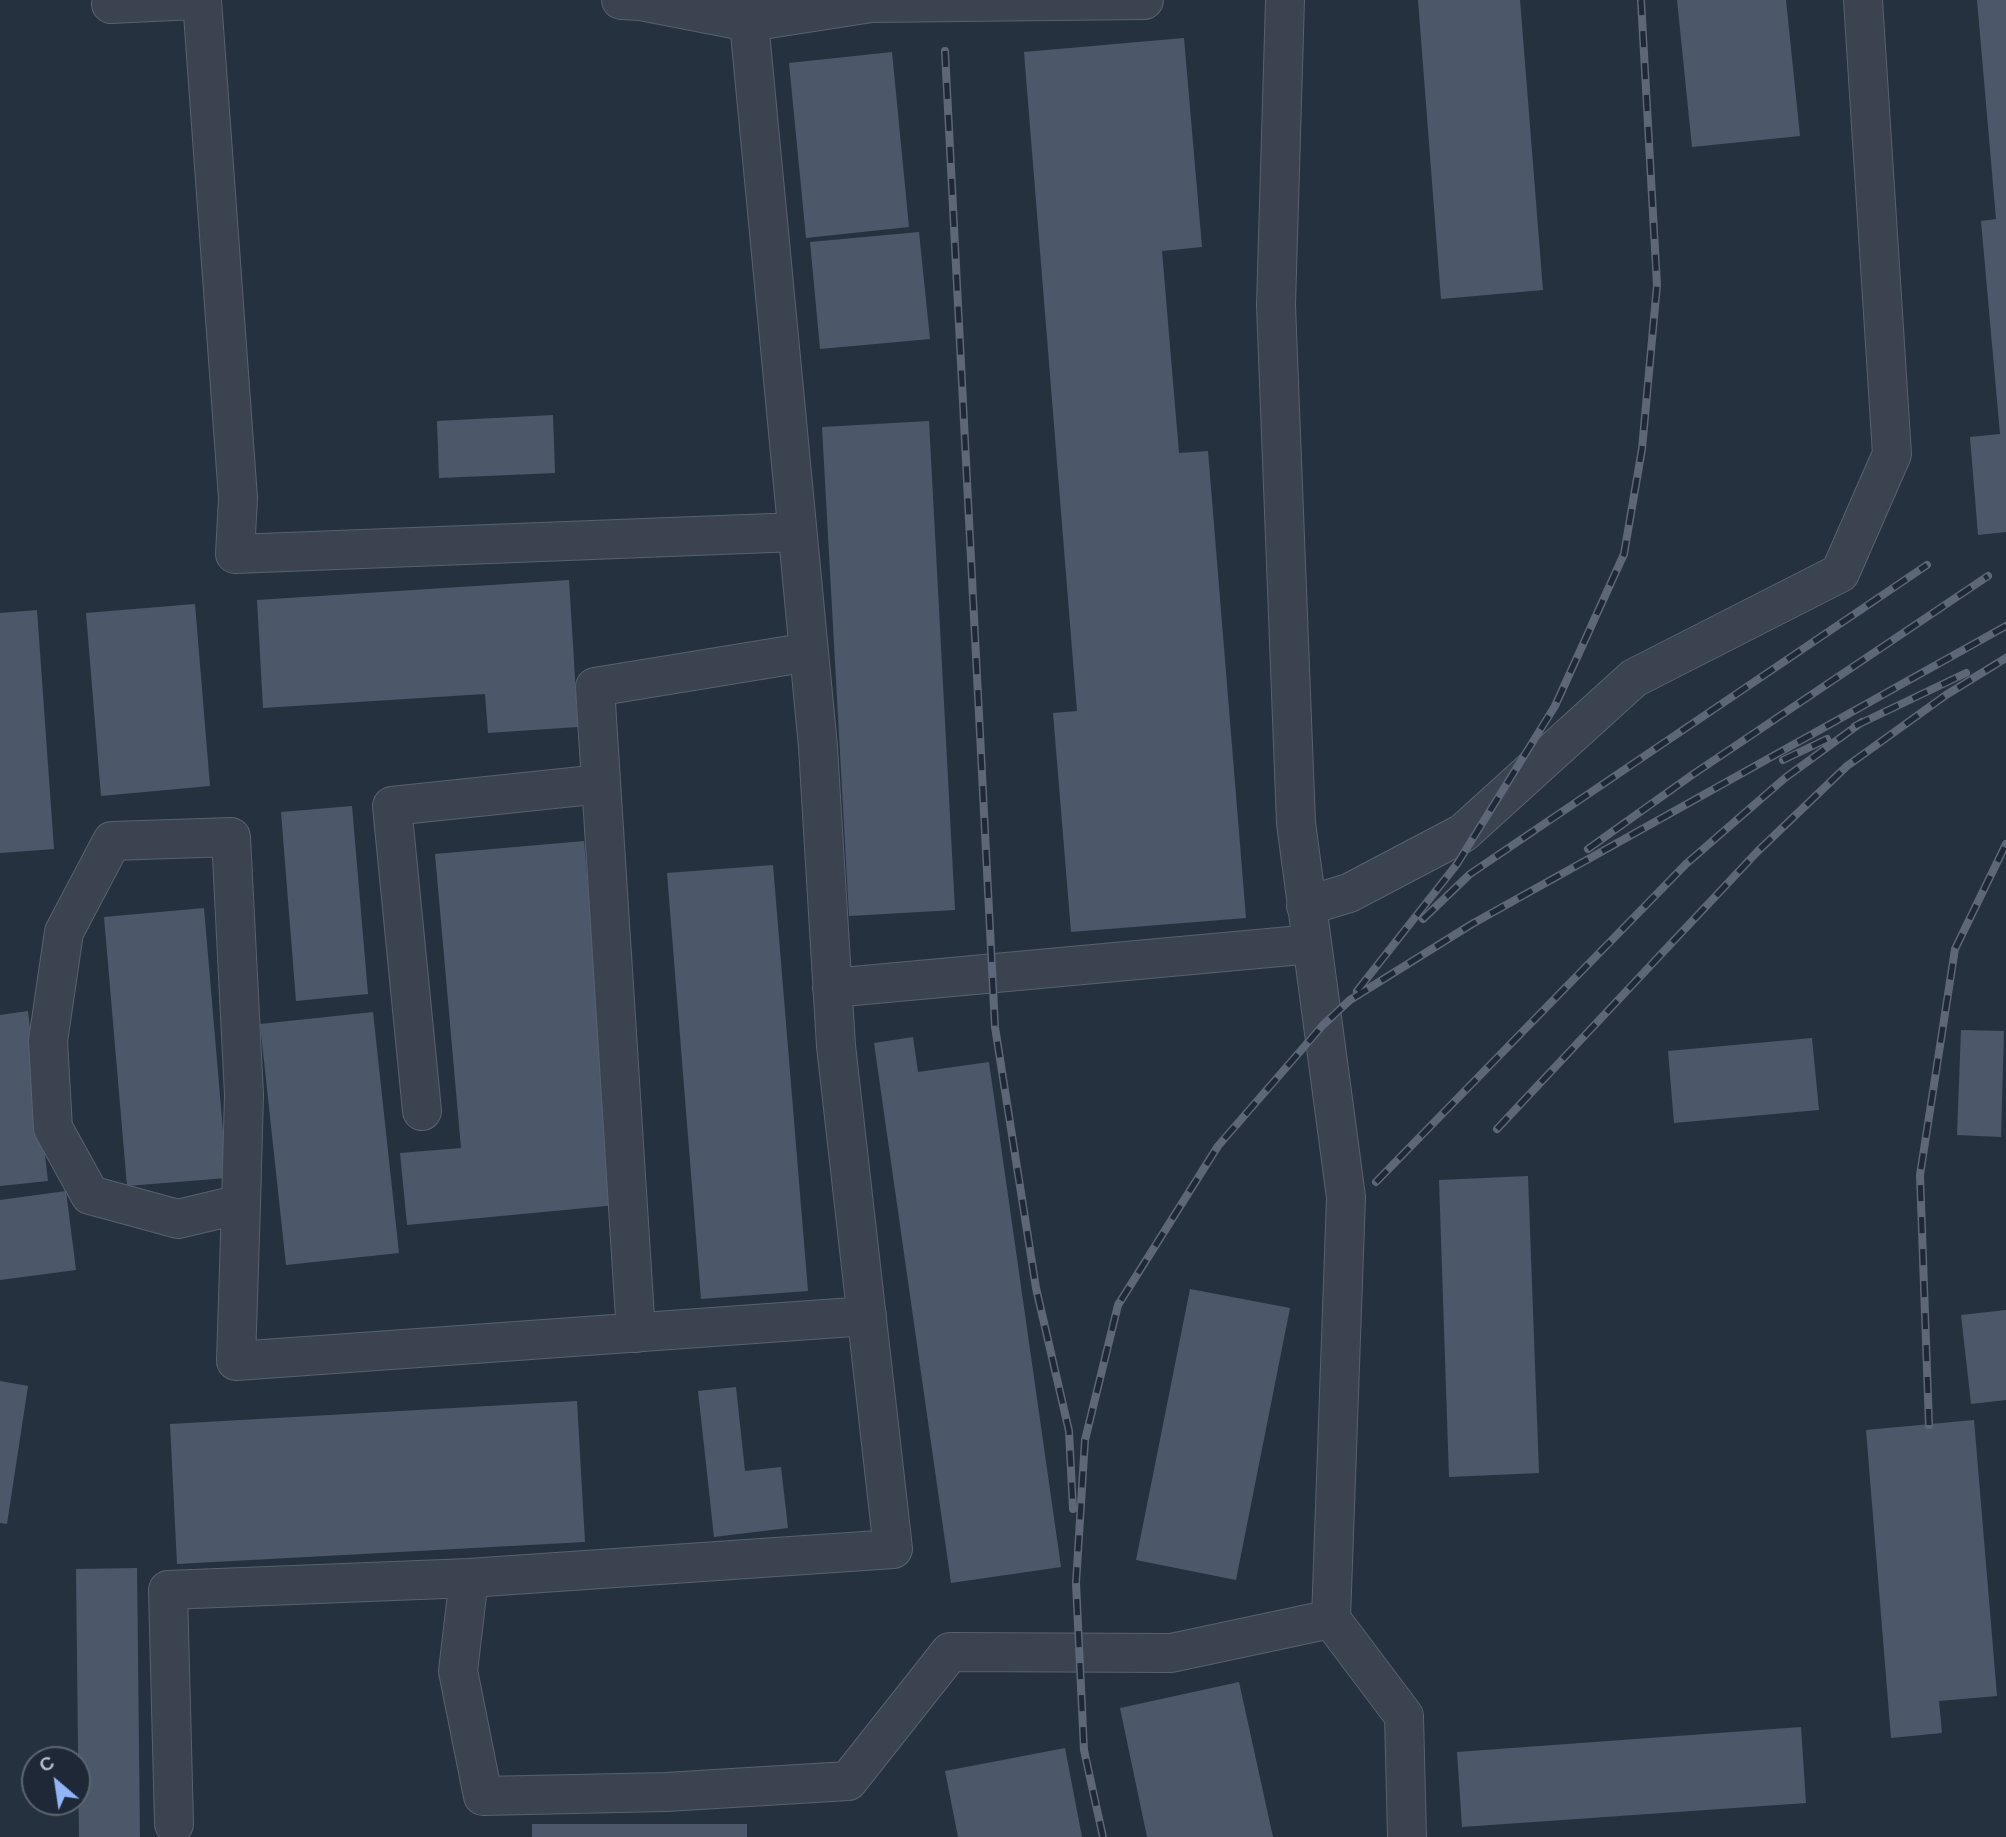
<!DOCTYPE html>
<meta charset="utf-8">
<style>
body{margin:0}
#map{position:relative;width:2006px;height:1837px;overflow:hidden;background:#263140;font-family:"Work Sans",sans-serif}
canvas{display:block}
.north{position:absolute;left:21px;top:1746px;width:70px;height:70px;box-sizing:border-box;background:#1f2836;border:2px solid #5c6472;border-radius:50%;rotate:331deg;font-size:19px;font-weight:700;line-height:28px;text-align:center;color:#b7becb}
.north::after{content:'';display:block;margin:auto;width:24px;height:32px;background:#91b5f6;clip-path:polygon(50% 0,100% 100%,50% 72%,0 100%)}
</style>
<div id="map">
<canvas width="2006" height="1837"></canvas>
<div class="north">С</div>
</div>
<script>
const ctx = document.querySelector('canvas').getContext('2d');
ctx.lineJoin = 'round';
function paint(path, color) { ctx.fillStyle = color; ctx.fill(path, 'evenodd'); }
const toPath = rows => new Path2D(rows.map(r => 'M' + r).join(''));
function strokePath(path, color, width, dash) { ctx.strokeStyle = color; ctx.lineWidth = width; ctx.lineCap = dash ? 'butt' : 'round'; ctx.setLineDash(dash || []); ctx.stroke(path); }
const building = toPath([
 [1418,0,1520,0,1543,290,1441,299],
 [1677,0,1786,0,1800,136,1692,147],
 [1977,0,2006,0,2006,532,1978,535,1970,437,2000,434,1981,221,1996,219],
 [1184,38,1202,247,1162,251,1179,453,1208,451,1246,918,1071,932,1053,713,1077,711,1024,52],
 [892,52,909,227,806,238,789,63],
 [919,232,930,339,820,349,810,242],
 [553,415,555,473,439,478,437,421],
 [929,421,955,910,849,916,822,427],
 [569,580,578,727,488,733,485,694,263,708,257,600],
 [195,604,210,786,101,796,86,613],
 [37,610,54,849,0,853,0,613],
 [352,806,368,994,296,1001,281,812],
 [584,841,617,1205,407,1225,400,1153,461,1148,435,854],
 [773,865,808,1291,701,1299,667,873],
 [204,908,227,1178,127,1186,104,917],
 [28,1011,48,1181,0,1186,0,1015],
 [373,1012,399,1253,286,1265,260,1024],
 [1961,1030,2004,1031,2001,1137,1957,1135],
 [913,1037,918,1072,989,1062,1061,1567,951,1583,874,1043],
 [1812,1038,1819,1110,1674,1123,1668,1051],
 [1528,1176,1539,1473,1449,1477,1439,1180],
 [66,1191,76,1270,0,1280,0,1200],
 [1190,1289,1290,1308,1236,1580,1136,1560],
 [2006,1310,2006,1400,1971,1404,1961,1315],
 [0,1381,28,1386,7,1524,0,1523],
 [736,1387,745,1471,781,1467,788,1528,714,1537,698,1391],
 [577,1401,585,1542,177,1564,170,1424],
 [1974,1420,1997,1696,1939,1701,1942,1733,1891,1738,1866,1430],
 [137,1568,140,1837,79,1837,76,1569],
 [1239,1682,1273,1837,1147,1837,1120,1708],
 [1801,1727,1806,1803,1462,1827,1457,1752],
 [1065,1748,1082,1837,958,1837,945,1771],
 [532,1824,747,1824,747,1837,532,1837]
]);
const minor = toPath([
 [112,0,111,4,195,0],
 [202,0,238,498,235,554,797,532],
 [621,0,641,1,749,22,745,0],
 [1285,0,1276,305,1296,823,1346,1197,1331,1619,1404,1716,1407,1837],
 [1306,906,1349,893,1463,833,1634,678,1840,573,1892,454,1863,0],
 [832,988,1312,944],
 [422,1111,392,806,601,784],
 [241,1204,178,1219,90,1195,53,1128,48,1041,64,932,112,841,231,837,244,1095,241,1204,236,1361,867,1316],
 [636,1333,595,687,809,652],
 [469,1578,893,1549,836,1046,818,747,749,22,871,3,1144,0],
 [174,1824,168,1590,469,1578,458,1671,483,1796,666,1792,848,1781,950,1652,1171,1653,1331,1619]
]);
const rail = toPath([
 [945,51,995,1027,1036,1288,1069,1431,1073,1509],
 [1855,726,1966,673],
 [1783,760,1827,739],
 [1588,849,1692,775,1988,576],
 [1423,919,1470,874,1927,565],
 [1357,991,1457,864,1555,706,1624,554,1642,449,1657,285,1641,0],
 [1497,1129,1757,852,1847,766,1946,695,2006,658],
 [1376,1182,1686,864,1785,778,1862,722],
 [1929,1425,1920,1175,1955,949,2006,844],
 [1103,1837,1084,1750,1076,1583,1085,1440,1118,1305,1218,1146,1323,1025,1350,1000,1472,924,2006,626]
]);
paint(building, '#4c5869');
strokePath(minor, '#58616e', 40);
strokePath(minor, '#3b4350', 38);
strokePath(rail, '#5d6777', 8);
strokePath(rail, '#1f2836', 5, [16]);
</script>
